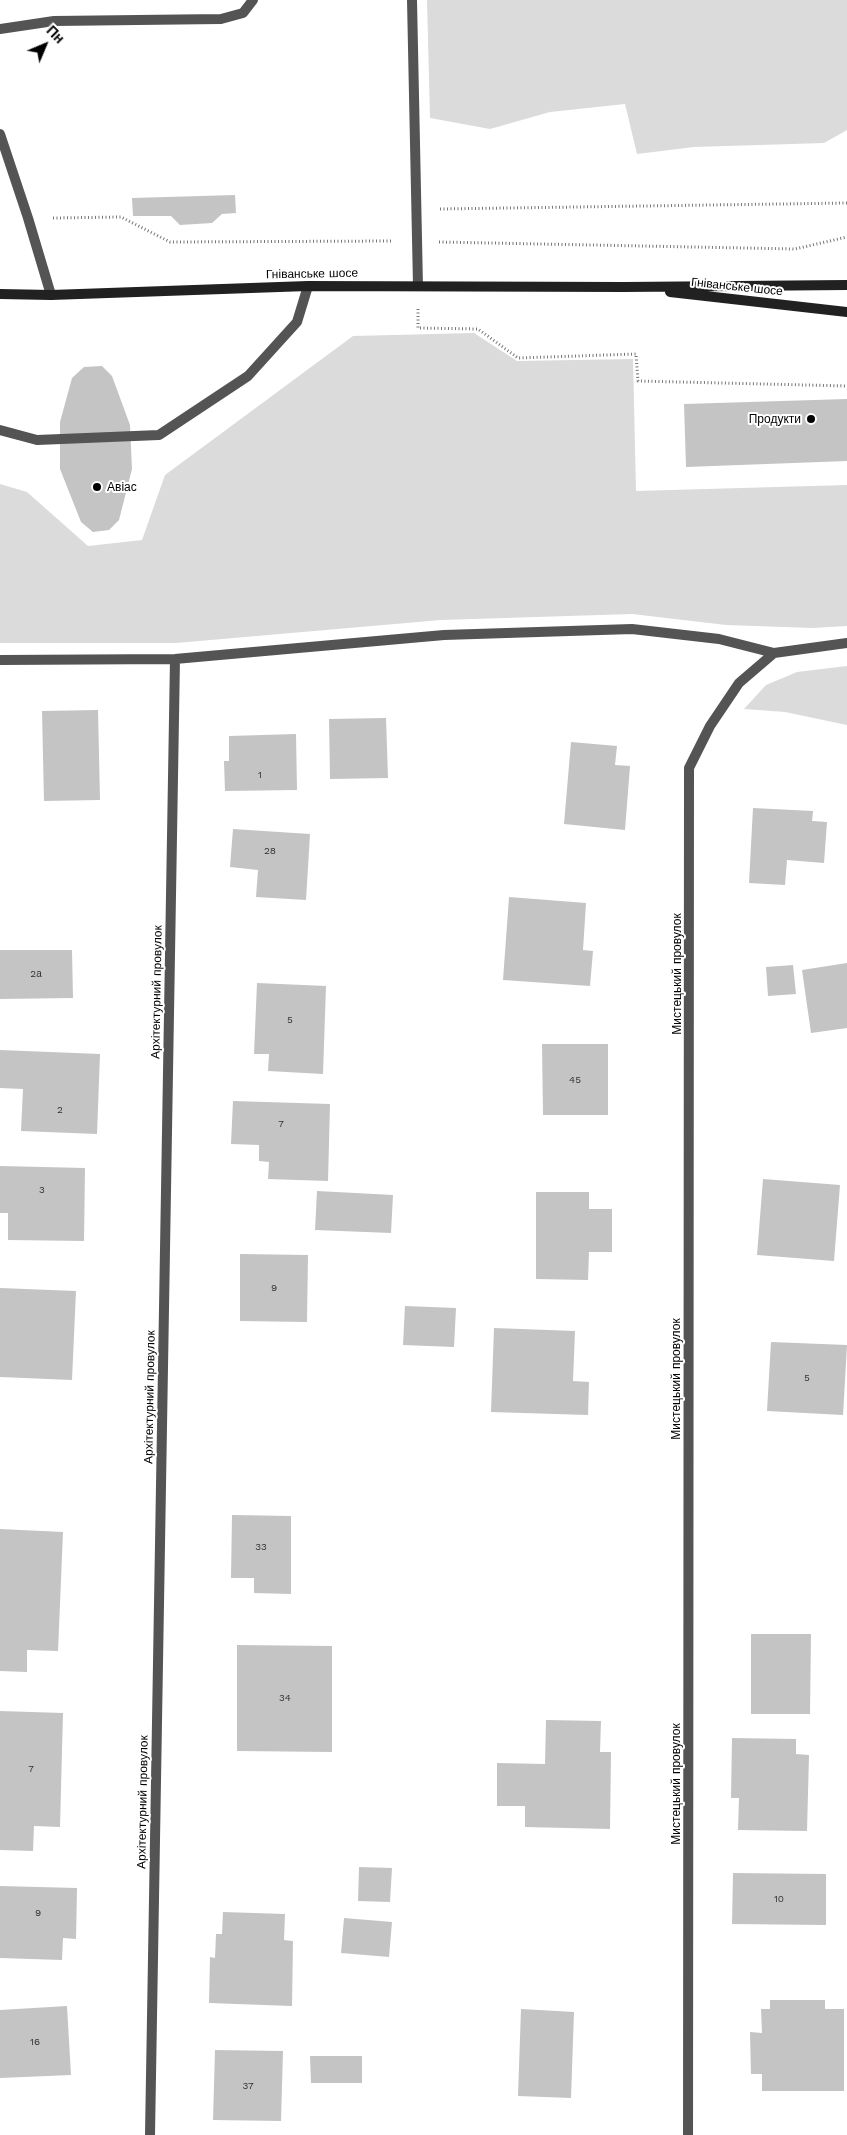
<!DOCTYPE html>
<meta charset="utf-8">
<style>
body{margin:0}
#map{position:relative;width:847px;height:2135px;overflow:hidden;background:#fff;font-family:"Work Sans",sans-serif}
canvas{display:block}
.north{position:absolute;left:20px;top:20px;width:50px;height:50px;-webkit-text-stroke:4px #fff;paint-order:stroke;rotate:45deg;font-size:14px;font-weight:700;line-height:20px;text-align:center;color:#000}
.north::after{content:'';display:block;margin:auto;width:18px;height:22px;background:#000;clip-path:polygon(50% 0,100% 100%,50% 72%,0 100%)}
</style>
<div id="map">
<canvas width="847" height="2135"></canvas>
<div class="north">Пн</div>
</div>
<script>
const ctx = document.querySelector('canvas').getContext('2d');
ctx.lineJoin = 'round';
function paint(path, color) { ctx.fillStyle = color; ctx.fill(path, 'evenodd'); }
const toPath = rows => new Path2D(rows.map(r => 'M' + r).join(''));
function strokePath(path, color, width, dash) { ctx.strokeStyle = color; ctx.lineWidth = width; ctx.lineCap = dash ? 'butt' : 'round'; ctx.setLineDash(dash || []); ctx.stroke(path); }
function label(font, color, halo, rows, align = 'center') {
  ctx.font = font + ' "Work Sans",sans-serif'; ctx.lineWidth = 4; ctx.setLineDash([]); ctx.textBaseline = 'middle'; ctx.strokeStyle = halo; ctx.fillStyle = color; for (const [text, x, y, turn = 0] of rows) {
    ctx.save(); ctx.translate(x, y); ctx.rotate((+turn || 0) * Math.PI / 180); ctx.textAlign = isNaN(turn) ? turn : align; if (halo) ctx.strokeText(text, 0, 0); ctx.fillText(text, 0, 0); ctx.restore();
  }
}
const green = toPath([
 [427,0,847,0,847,130,824,143,694,147,637,154,625,104,550,112,490,129,430,118],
 [474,333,517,361,633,359,636,491,847,485,847,626,813,628,726,625,632,614,441,620,176,643,0,643,0,484,27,492,88,546,142,540,165,475,353,336],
 [847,666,847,725,785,712,744,709,766,685,797,672]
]);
const building = toPath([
 [235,195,236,213,222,214,212,223,180,225,171,216,133,216,132,198],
 [102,366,112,376,130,425,132,469,119,520,109,530,93,532,81,522,60,469,60,422,72,378,84,367],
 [847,399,847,461,686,467,684,404],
 [98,710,100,800,44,801,42,711],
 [386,718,388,778,330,779,329,719],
 [296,734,297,790,225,791,224,761,229,761,229,736],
 [571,742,617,746,615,765,630,766,625,830,564,824],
 [753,808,813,811,812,821,827,822,824,863,787,860,785,885,749,883],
 [233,829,310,834,306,900,256,897,258,870,230,867],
 [509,897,586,903,583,950,593,951,590,986,503,980],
 [0,950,72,950,73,998,0,999],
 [847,963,847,1028,811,1033,802,970],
 [793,965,796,994,768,996,766,967],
 [257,983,326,986,323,1074,268,1071,269,1054,254,1054],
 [542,1044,608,1044,608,1115,543,1115],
 [0,1050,100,1054,97,1134,21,1131,23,1089,0,1088],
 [233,1101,330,1104,328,1181,268,1179,269,1162,259,1161,259,1145,231,1144],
 [0,1166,85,1168,84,1241,8,1240,8,1213,0,1213],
 [763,1179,840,1185,834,1261,757,1255],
 [317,1191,393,1195,391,1233,315,1230],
 [536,1192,589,1192,589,1209,612,1209,612,1252,589,1252,588,1280,536,1279],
 [240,1254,308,1255,307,1322,240,1321],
 [0,1288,76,1291,72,1380,0,1377],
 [405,1306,456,1308,454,1347,403,1345],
 [494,1328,575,1331,573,1381,589,1382,588,1415,491,1412],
 [771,1342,847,1345,843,1415,767,1411],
 [232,1515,291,1516,291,1594,254,1593,254,1578,231,1578],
 [0,1529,63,1532,58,1651,27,1650,27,1672,0,1671],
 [751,1634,811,1634,810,1714,751,1714],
 [237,1645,332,1646,332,1752,237,1751],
 [0,1711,63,1713,60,1827,34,1826,33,1851,0,1850],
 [546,1720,601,1721,600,1752,611,1752,610,1829,525,1827,525,1806,497,1806,497,1763,545,1764],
 [732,1738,796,1739,796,1754,809,1755,807,1831,738,1830,739,1798,731,1798],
 [359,1867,392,1868,390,1902,358,1901],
 [733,1873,826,1874,826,1925,732,1924],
 [0,1886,77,1888,76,1939,63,1938,62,1960,0,1958],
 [223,1912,285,1914,284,1940,293,1941,292,2006,209,2003,210,1957,215,1958,216,1934,222,1934],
 [344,1918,392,1922,389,1957,341,1953],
 [770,2000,825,2000,825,2009,844,2009,844,2091,762,2091,762,2074,751,2074,750,2032,762,2033,761,2009,770,2009],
 [67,2006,71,2075,0,2078,0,2010],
 [521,2009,574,2012,571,2098,518,2096],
 [215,2050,283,2051,281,2121,213,2120],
 [310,2056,362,2056,362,2083,311,2083]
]);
const path = toPath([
 [440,209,847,203],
 [53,218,121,217,170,242,393,241],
 [439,242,795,249,847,237],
 [418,309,418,328,478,329,518,358,636,354,638,381,847,386]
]);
const lane = toPath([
 [412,0,418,286],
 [0,29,54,21,221,19,243,13,253,0],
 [0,134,28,218,51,295],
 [0,430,37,440,159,435,248,376,297,322,308,286]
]);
const street = toPath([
 [0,660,175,659,444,635,632,629,719,639,774,653,847,643],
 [150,2135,175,659],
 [688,2135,689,768,710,726,739,683,774,653]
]);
const secondary = toPath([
 [670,292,847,312],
 [0,294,51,295,308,286,624,287,847,285]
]);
const markers = [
 [811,419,5,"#000"],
 [97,487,5,"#000"]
];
const numberNames = [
 ["1",260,775],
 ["28",270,851],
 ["2а",36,974],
 ["5",290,1020],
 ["45",575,1080],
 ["2",60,1110],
 ["7",281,1124],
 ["3",42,1190],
 ["9",274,1288],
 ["5",807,1378],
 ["33",261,1547],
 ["34",285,1698],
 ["7",31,1769],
 ["10",779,1899],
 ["9",38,1913],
 ["16",35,2042],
 ["37",248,2086]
];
const streetNames = [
 ["Гніванське шосе",312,274,-1],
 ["Гніванське шосе",737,287,6],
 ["Мистецький провулок",677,974,-90],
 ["Архітектурний провулок",157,992,-89],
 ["Мистецький провулок",676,1379,-90],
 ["Архітектурний провулок",150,1397,-89],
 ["Мистецький провулок",676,1784,-90],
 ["Архітектурний провулок",143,1802,-89]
];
const poiNames = [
 ["Продукти",801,419],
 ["Авіас",107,487,"left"]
];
paint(green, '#dbdbdb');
paint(building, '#c4c4c4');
strokePath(path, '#767676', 3, [1, 2.5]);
strokePath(lane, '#545454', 10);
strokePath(street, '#545454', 10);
strokePath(secondary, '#212121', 10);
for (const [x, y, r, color] of markers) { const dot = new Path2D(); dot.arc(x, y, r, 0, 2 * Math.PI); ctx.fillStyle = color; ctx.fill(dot); strokePath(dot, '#fff', 2); }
label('10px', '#313131', null, numberNames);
label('12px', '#000', '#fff', streetNames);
label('12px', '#000', '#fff', poiNames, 'right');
</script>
